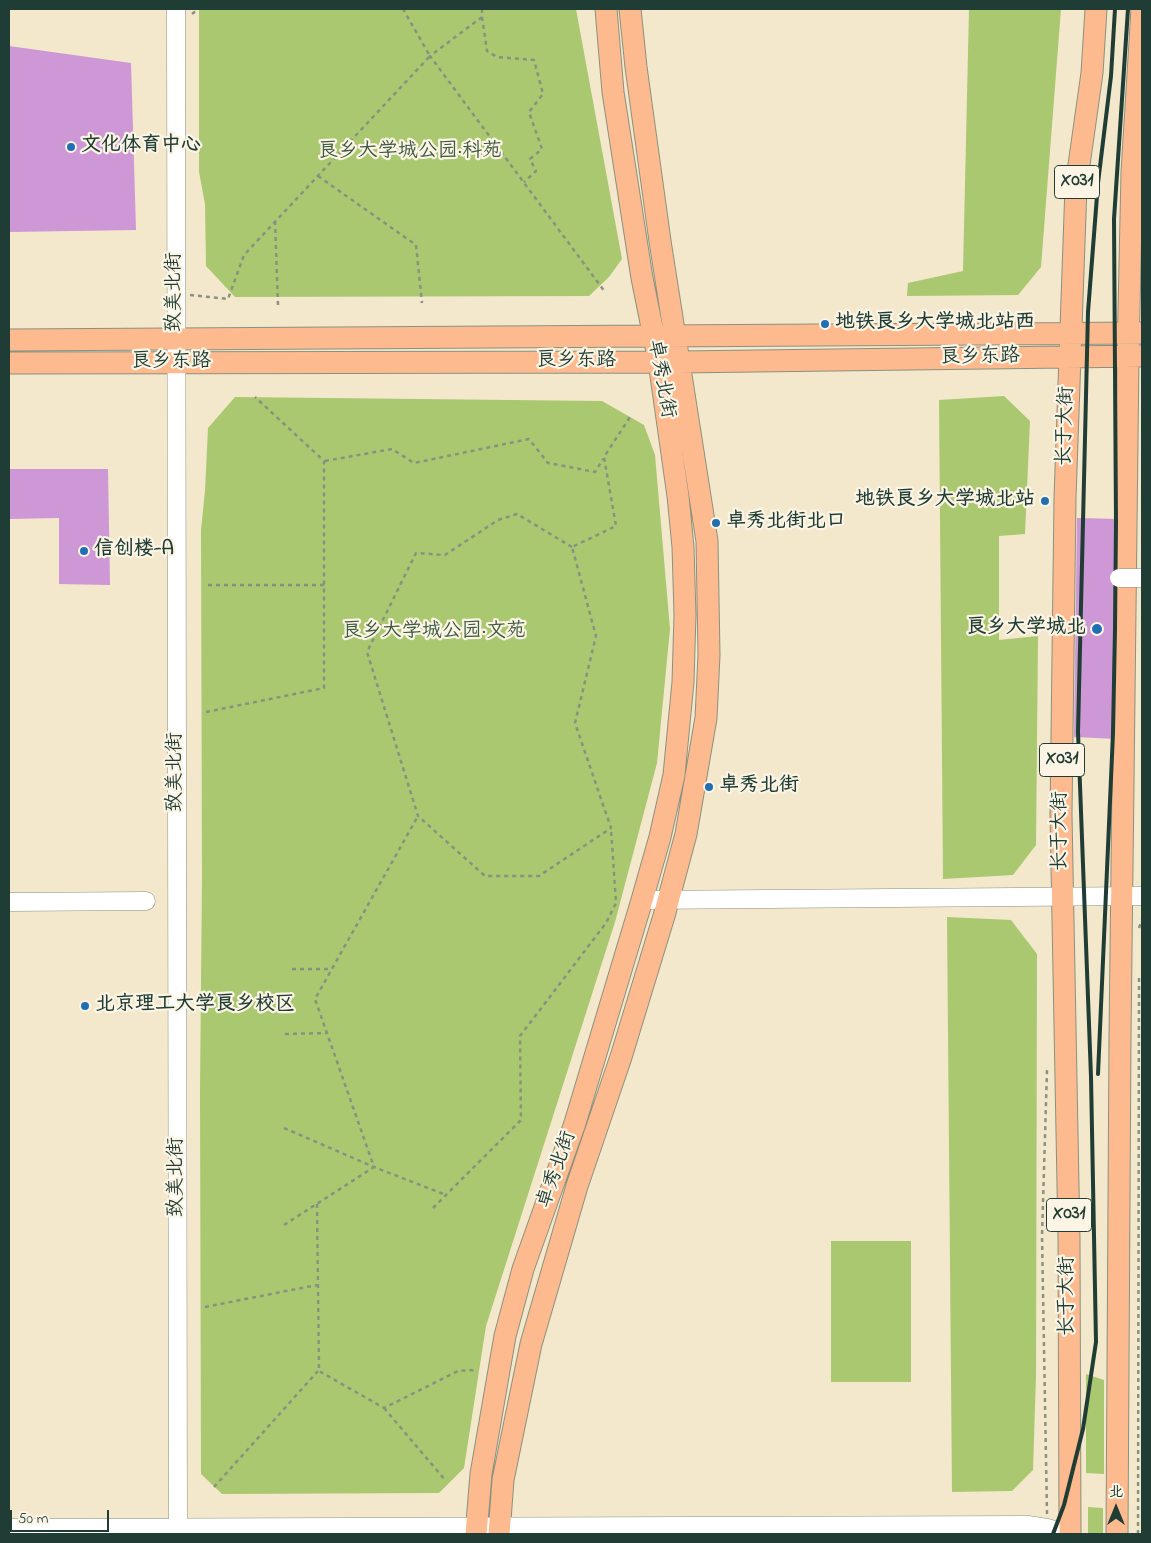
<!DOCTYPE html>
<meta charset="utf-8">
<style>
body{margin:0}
#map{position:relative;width:1151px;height:1543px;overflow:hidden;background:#f3e7cc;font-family:"Indie Flower","LXGW WenKai TC",sans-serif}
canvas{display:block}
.frame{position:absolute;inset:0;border:10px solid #1f3d34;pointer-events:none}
.north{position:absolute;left:1091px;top:1483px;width:50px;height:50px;-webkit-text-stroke:4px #fcf5e5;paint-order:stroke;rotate:0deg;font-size:14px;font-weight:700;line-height:20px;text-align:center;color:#1f3d34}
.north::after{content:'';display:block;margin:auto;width:18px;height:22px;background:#1f3d34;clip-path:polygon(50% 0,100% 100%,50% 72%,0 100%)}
.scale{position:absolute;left:10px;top:1510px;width:99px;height:22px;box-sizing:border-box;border:2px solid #1f3d34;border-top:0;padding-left:6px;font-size:15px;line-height:18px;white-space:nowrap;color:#1f3d34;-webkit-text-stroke:4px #fcf5e5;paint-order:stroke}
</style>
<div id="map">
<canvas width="1151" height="1543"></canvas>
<div class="frame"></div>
<div class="north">北</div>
<div class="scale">50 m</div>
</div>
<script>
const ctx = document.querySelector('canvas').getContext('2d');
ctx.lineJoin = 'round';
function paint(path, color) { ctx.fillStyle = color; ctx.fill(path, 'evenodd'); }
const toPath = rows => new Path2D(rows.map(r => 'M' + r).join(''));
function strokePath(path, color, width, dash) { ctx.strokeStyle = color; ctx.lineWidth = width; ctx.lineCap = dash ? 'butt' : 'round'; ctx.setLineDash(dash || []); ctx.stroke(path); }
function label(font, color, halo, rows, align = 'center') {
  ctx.font = font + ' "Indie Flower","LXGW WenKai TC",sans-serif'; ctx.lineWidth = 4.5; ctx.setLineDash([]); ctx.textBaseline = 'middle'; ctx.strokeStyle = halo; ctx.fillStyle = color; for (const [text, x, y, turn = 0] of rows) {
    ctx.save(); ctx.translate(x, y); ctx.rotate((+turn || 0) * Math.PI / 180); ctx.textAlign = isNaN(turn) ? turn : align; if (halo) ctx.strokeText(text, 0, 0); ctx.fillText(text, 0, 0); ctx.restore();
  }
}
const green = toPath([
 [199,9,576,9,622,259,609,277,589,296,235,297,206,266,205,204,199,172],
 [969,9,1061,9,1041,267,1018,295,907,296,908,283,963,271],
 [1004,396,1030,421,1025,534,999,536,999,640,1038,636,1036,845,1013,875,943,879,939,400],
 [235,397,602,401,644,425,655,455,670,629,657,763,615,922,486,1326,464,1468,439,1493,222,1494,201,1474,200,1091,202,877,201,530,205,491,208,428],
 [947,917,1011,920,1037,954,1036,1376,1033,1470,1012,1491,952,1492],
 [831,1241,911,1241,911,1382,831,1382],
 [1086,1374,1104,1380,1104,1474,1086,1473],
 [1088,1507,1103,1508,1103,1534,1088,1534]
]);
const building = toPath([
 [9,46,131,63,136,230,9,232],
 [9,469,108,469,110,585,59,584,59,518,9,519],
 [1077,518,1120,519,1116,739,1074,737]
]);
const path = toPath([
 [482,9,482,17,430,56,605,292],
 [192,14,198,9],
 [482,17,487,51,497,57,534,60,543,94,529,112,542,149,530,159,536,171,524,182],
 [318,176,416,245,422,303],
 [275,221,278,305],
 [190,295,228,299,244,255,430,56,403,9],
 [325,461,392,449,414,463,529,439,548,463,595,472,603,459],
 [572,547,517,514,498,520,445,555,416,553,367,652,418,816,485,876,539,876,611,828,575,723,596,636,572,547,616,526,604,457,630,417],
 [208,585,324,585],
 [206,712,324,688,324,461,255,397],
 [1139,928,1142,920],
 [292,969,332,969],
 [285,1034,327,1033],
 [284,1128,374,1167,446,1195],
 [317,1204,319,1371,384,1408,458,1371,476,1370],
 [433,1208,521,1120,520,1036,606,923,616,903,611,828],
 [284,1225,374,1167,315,999,418,816],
 [205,1307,317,1285],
 [384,1408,446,1481],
 [214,1487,318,1371],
 [1047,1514,1042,1236,1047,1070],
 [1138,1534,1139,976]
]);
const minor = toPath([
 [176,9,178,1534],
 [642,900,1142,896],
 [9,902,146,901],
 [9,1528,1028,1525,1047,1528,1069,1534]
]);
const major = toPath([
 [9,340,1142,333],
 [9,363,679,362,1142,356],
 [476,1534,481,1474,505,1336,523,1269,575,1123,642,900,660,837,674,775,683,682,685,615,683,547,678,496,659,362,642,278,613,92,606,9],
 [499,1534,503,1480,531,1344,577,1186,621,1057,664,916,686,834,706,718,709,655,707,541,660,241,636,67,630,9],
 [1070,1534,1069,1238,1061,814,1065,498,1076,186,1092,73,1096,9],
 [1117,1534,1120,1037,1128,356,1132,172,1142,9]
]);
const rail = toPath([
 [1098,1074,1113,733,1115,629,1116,522,1114,219,1128,9],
 [1053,1534,1064,1505,1083,1429,1096,1342,1091,1077,1078,732,1088,312,1098,183,1111,76,1115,9]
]);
const minorBridge = toPath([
 [1119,578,1142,578]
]);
const markers = [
 [71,147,5,"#1f6fb2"],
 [825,324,5,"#1f6fb2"],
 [1045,501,5,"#1f6fb2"],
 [716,523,5,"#1f6fb2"],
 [84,551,5,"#1f6fb2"],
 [1097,629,6,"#1f6fb2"],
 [709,787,5,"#1f6fb2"],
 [85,1006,5,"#1f6fb2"]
];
const shields = [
 [1077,182,45],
 [1062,760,45],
 [1069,1215,45]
];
const shieldNames = [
 ["X031",1077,182],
 ["X031",1062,760],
 ["X031",1069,1215]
];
const poiNames = [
 ["文化体育中心",81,147],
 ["地铁良乡大学城北站西",835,324],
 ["地铁良乡大学城北站",1035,501,"right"],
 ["卓秀北街北口",726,523],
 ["信创楼-A",94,551],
 ["良乡大学城北",1086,629,"right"],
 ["卓秀北街",719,787],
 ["北京理工大学良乡校区",95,1006]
];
const parkNames = [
 ["良乡大学城公园·科苑",410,153],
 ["良乡大学城公园·文苑",434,633]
];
const streetNames = [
 ["致美北街",176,292,-90],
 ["良乡东路",980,358,-1],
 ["良乡东路",576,362],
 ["良乡东路",171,363],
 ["卓秀北街",660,379,80],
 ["长于大街",1067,426,-88],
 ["致美北街",177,772,-90],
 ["长于大街",1062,831,-90],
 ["卓秀北街",558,1170,-71],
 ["致美北街",178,1177,-90],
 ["长于大街",1069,1296,-90]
];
paint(green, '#aac86f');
paint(building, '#ce97d5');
strokePath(minor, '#899280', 19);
strokePath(major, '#899280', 23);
strokePath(path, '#899280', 2.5, [4, 4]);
strokePath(minor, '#fff', 18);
strokePath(major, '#fcba8e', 21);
strokePath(rail, '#1f3d34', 4);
strokePath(minorBridge, '#899280', 19, []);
strokePath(minorBridge, '#fff', 18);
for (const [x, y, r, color] of markers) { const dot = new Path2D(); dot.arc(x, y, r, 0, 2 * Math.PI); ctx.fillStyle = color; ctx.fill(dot); strokePath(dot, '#fcf5e5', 2); }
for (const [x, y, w] of shields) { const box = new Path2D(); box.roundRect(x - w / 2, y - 16.5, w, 33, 4); ctx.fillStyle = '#fcf5e5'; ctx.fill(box); strokePath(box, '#1f3d34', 1); }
label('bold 19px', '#1f3d34', null, shieldNames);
label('bold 20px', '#1f3d34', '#fcf5e5', poiNames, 'left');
label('20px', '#3b5940', '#fcf5e5', parkNames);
label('20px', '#1f3d34', '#fcf5e5', streetNames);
</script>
